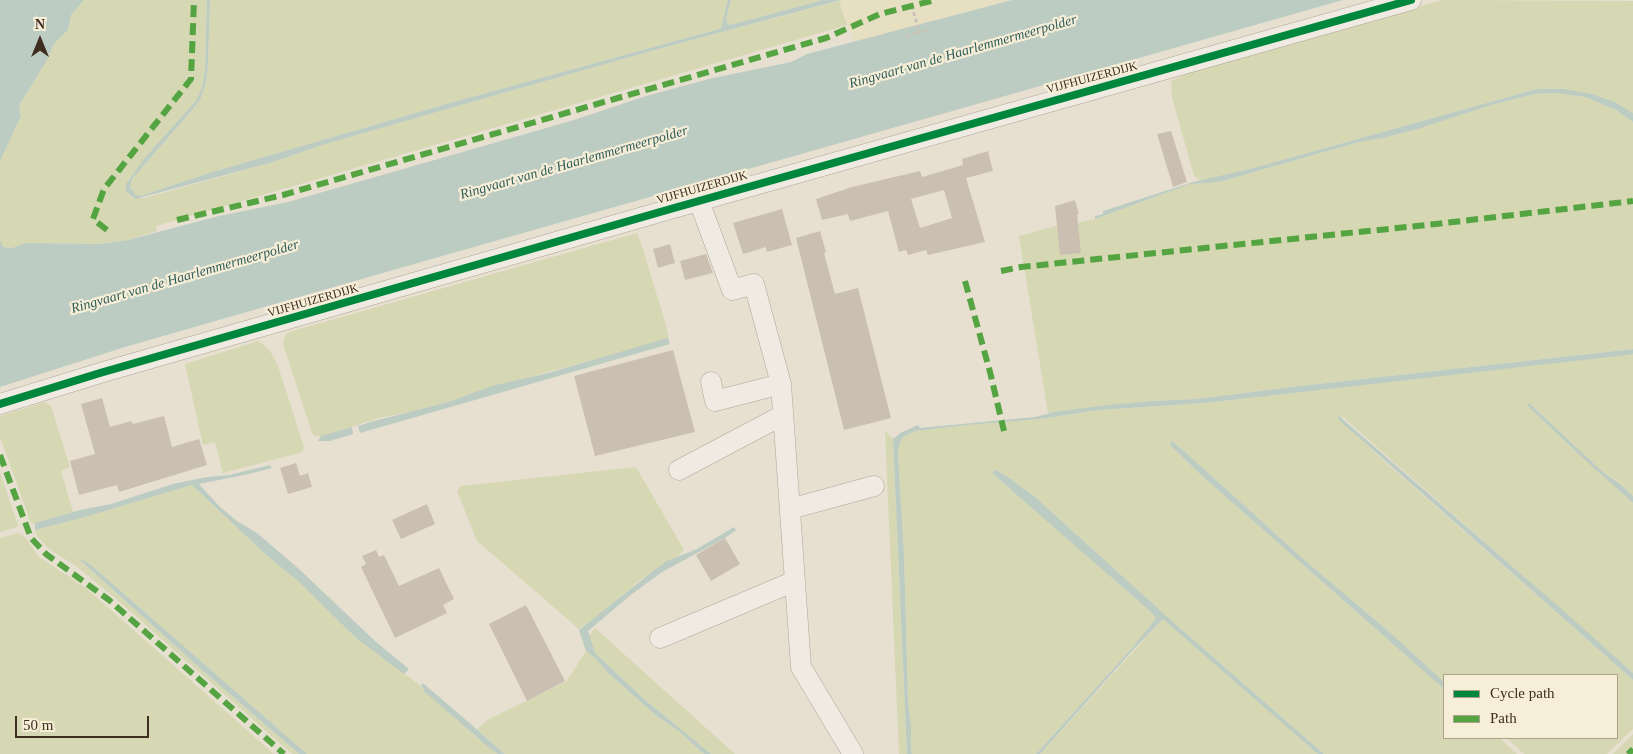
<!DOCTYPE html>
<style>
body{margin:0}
#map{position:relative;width:1633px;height:754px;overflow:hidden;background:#e7e0d1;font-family:Georgia,serif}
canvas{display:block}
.legend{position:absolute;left:1443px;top:674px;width:175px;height:65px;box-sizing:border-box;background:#f7eed8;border:1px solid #ada18e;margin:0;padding:6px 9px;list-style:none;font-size:15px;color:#3d2e20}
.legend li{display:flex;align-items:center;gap:10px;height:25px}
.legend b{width:25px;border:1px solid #ada18e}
.north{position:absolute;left:15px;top:15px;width:50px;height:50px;-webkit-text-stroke:4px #f7eed8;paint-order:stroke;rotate:0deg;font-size:14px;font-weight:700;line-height:20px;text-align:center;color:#3d2e20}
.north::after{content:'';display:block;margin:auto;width:18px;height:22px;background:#3d2e20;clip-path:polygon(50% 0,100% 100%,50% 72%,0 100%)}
.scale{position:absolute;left:15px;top:716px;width:134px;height:22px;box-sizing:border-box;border:2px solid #3d2e20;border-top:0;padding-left:6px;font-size:15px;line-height:18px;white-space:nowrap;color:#3d2e20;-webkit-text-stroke:4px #f7eed8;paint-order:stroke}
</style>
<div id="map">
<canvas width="1633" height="754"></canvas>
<ul class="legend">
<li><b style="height:6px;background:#00873e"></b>Cycle path</li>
<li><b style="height:6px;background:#54a441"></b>Path</li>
</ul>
<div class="north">N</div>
<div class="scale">50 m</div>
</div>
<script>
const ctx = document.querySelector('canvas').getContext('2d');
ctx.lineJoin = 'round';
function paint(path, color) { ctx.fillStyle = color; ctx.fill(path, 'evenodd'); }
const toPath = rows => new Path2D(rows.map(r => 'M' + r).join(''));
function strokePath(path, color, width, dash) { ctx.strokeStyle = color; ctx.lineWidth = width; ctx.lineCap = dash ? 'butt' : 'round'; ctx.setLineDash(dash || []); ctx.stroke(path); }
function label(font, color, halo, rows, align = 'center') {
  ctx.font = font + ' Georgia,serif'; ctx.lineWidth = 4.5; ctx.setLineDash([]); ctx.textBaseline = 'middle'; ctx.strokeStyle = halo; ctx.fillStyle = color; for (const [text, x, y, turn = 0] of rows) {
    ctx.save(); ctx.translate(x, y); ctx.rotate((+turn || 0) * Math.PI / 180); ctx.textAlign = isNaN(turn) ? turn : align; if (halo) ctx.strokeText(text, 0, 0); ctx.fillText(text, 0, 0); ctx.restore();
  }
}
const farmland = toPath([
 [841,0,1012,0,854,42,839,1]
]);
const green = toPath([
 [84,0,207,0,205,70,202,88,196,101,128,180,131,197,145,198,270,163,322,145,461,105,651,51,839,1,847,25,156,226,157,231,128,240,100,244,26,243,12,248,2,247,0,240,0,161,21,116,19,106,46,62,54,44,68,30,71,15],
 [210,0,728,0,721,28,712,31,450,103,209,173,144,195,139,196,135,194,130,187,132,179,193,109,200,100,203,91,206,83,208,63],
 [731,0,823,0,730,25,727,23,726,19],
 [1442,0,1633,1,1633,113,1615,102,1592,94,1537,89,1250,169,1202,181,1194,176,1172,97,1171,81,1195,70],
 [1556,93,1585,97,1616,110,1633,122,1633,349,1300,386,1197,399,1153,401,1048,413,1019,236,1070,222,1072,224,1095,219,1190,184,1219,182,1359,142,1383,138,1418,129,1491,105,1535,94],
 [637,233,641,243,666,325,669,340,551,371,423,409,379,418,320,437,315,436,312,433,283,344,285,336,289,332],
 [258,341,269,349,278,366,304,447,303,451,299,453,223,473,215,442,203,445,185,364],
 [1633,354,1633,496,1616,480,1604,473,1530,404,1528,406,1633,503,1633,673,1344,418,1339,416,1338,417,1375,453,1633,680,1633,729,1607,754,1524,754,1507,738,1617,738,1617,675,1444,675,1444,682,1394,636,1300,556,1184,451,1173,442,1170,442,1171,446,1201,475,1444,689,1444,738,1499,738,1517,754,1324,754,1173,622,1035,497,1011,479,999,471,994,470,993,474,1002,482,1046,519,1151,612,1156,618,1133,647,1036,754,912,754,911,749,911,727,908,701,904,554,898,453,900,443,903,437,915,431,967,425,1040,419,1099,410,1205,403],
 [45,402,51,406,70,467,61,471,73,512,34,524,31,523,0,437,0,416],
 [885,431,893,439,907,754,899,754],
 [636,467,684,550,676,558,657,568,638,582,602,613,579,629,477,541,457,491,461,486],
 [0,472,18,525,16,527,0,532],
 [192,485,263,552,299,582,356,638,421,686,477,738,498,754,307,754,91,565,80,560,201,669,299,754,292,754,115,598,76,566,49,549,37,536,35,530,85,517],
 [18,533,25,537,39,557,86,588,274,754,0,754,0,538],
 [1162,620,1165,620,1203,652,1318,754,1040,754],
 [595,628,735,754,711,754,644,699,595,653,589,636],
 [586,651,596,659,609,674,658,717,680,732,704,754,505,754,477,729,489,719,567,681],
 [1633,734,1633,754,1613,754]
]);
const water = toPath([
 [0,0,84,0,71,15,68,30,54,44,46,62,19,106,21,116,0,161],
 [207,0,210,0,208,63,206,83,203,91,200,100,193,109,132,179,130,187,135,194,139,196,144,195,209,173,450,103,712,31,721,28,728,0,731,0,726,19,727,23,730,25,823,0,841,0,651,51,461,105,322,145,270,163,135,199,126,191,126,184,144,159,196,101,202,88,205,70],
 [1012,0,1343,0,393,270,125,347,0,387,0,240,3,247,12,248,26,243,100,244,128,240,219,216,288,202,574,120,646,96,713,78,791,62,807,54],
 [1537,89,1564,89,1592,94,1615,102,1633,113,1633,122,1616,110,1585,97,1556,93,1535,94,1491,105,1418,129,1383,138,1359,142,1219,182,1190,184,1095,219,1095,216,1103,214,1103,211,1193,182,1250,169],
 [668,338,670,344,360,433,358,426,374,421,448,402,492,386,548,373],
 [1633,349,1633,354,1628,355,1205,403,1099,410,1040,419,967,425,915,431,903,437,900,443,898,453,904,554,908,701,911,727,911,749,912,754,907,754,893,439,900,433,918,425,920,428,1035,417,1054,412,1108,405,1153,401,1197,399,1300,386],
 [1528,404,1530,404,1604,473,1619,483,1633,496,1633,503,1583,458,1528,406],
 [1339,416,1566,613,1633,673,1633,680,1339,420,1338,417],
 [352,427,353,434,330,441,318,441,321,436],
 [1170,441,1173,442,1184,451,1300,556,1394,636,1444,682,1444,689,1201,475,1171,446],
 [270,465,272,468,249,474,199,484,220,507,237,521,257,533,299,569,375,641,409,669,404,674,356,638,299,582,264,553,192,485,85,517,35,530,35,523,80,510,111,504,173,484,207,477,229,475],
 [994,470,998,471,1011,479,1035,497,1173,622,1324,754,1318,754,1164,620,1162,620,1133,650,1040,754,1036,754,1133,647,1156,618,1151,612,993,474],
 [734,527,736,530,725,538,662,572,632,594,588,631,595,653,644,699,711,754,704,754,680,732,658,717,609,674,596,659,586,651,579,630,657,568,667,561,697,549],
 [79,559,83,560,91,565,307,754,299,754,201,669],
 [421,684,424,684,451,707,505,754,498,754,487,746,425,692]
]);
const building = toPath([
 [1171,131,1187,182,1173,187,1157,134],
 [988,151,993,171,966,178,985,242,928,255,926,250,908,255,906,250,899,252,888,211,850,221,848,214,822,220,816,199,852,187,920,171,922,177,963,165,962,159],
 [944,190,952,218,920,228,911,199],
 [1075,200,1079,214,1077,214,1081,253,1060,255,1055,206],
 [782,209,792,245,767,252,766,247,743,254,733,223],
 [820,231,826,252,824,253,835,294,858,288,891,418,844,430,796,238],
 [670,244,675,263,658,268,653,249],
 [706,254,713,273,685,280,680,261],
 [673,350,695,432,595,456,574,376],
 [102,398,110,427,131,421,133,424,164,416,172,447,199,439,207,465,119,492,117,485,79,495,70,461,95,454,81,404],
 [296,463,300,476,308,473,312,487,288,494,280,468],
 [427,504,435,524,401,539,392,520],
 [725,538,740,564,711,581,696,555],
 [376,550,379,557,384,555,399,586,439,568,454,599,443,605,447,613,395,638,361,567,366,564,362,556],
 [526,605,565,681,527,701,489,624]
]);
const path = toPath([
 [912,6,919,32,930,30],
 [907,36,919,32]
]);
const minor = toPath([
 [699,201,732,290,754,284,781,384,801,667,853,754],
 [711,382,715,401,781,384],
 [0,404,100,373,674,208,1411,0],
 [679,470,783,415],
 [790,509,874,486],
 [660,638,795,581]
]);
const quiet = toPath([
 [177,220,283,195,597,104,826,38,880,14,935,0],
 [107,230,93,219,104,189,191,79,194,0],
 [1001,271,1021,267,1436,224,1633,201],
 [965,281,990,372,1004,431],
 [0,455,31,538,46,554,109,600,284,754],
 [1628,754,1633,749]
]);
const cycleway = toPath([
 [0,404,100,373,674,208,1411,0]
]);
const streetNames = [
 ["VIJFHUIZERDIJK",1092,78,-15],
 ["VIJFHUIZERDIJK",702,188,-16],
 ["VIJFHUIZERDIJK",313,301,-16]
];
const waterNames = [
 ["Ringvaart van de Haarlemmermeerpolder",963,52,-16],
 ["Ringvaart van de Haarlemmermeerpolder",574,163,-16],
 ["Ringvaart van de Haarlemmermeerpolder",185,277,-16]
];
paint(farmland, '#e6dfc2');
paint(green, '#d6d7b3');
paint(water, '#bcccc2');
paint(building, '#cbbfb2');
strokePath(minor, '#ada599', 21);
strokePath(path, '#c8c2b9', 3, [4, 2.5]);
strokePath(minor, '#efebe3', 20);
strokePath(quiet, '#54a441', 6, [12, 6]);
strokePath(cycleway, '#00873e', 8);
label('12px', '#3d2e20', '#f7eed8', streetNames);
label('italic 14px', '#2f5d5a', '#f7eed8', waterNames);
</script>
